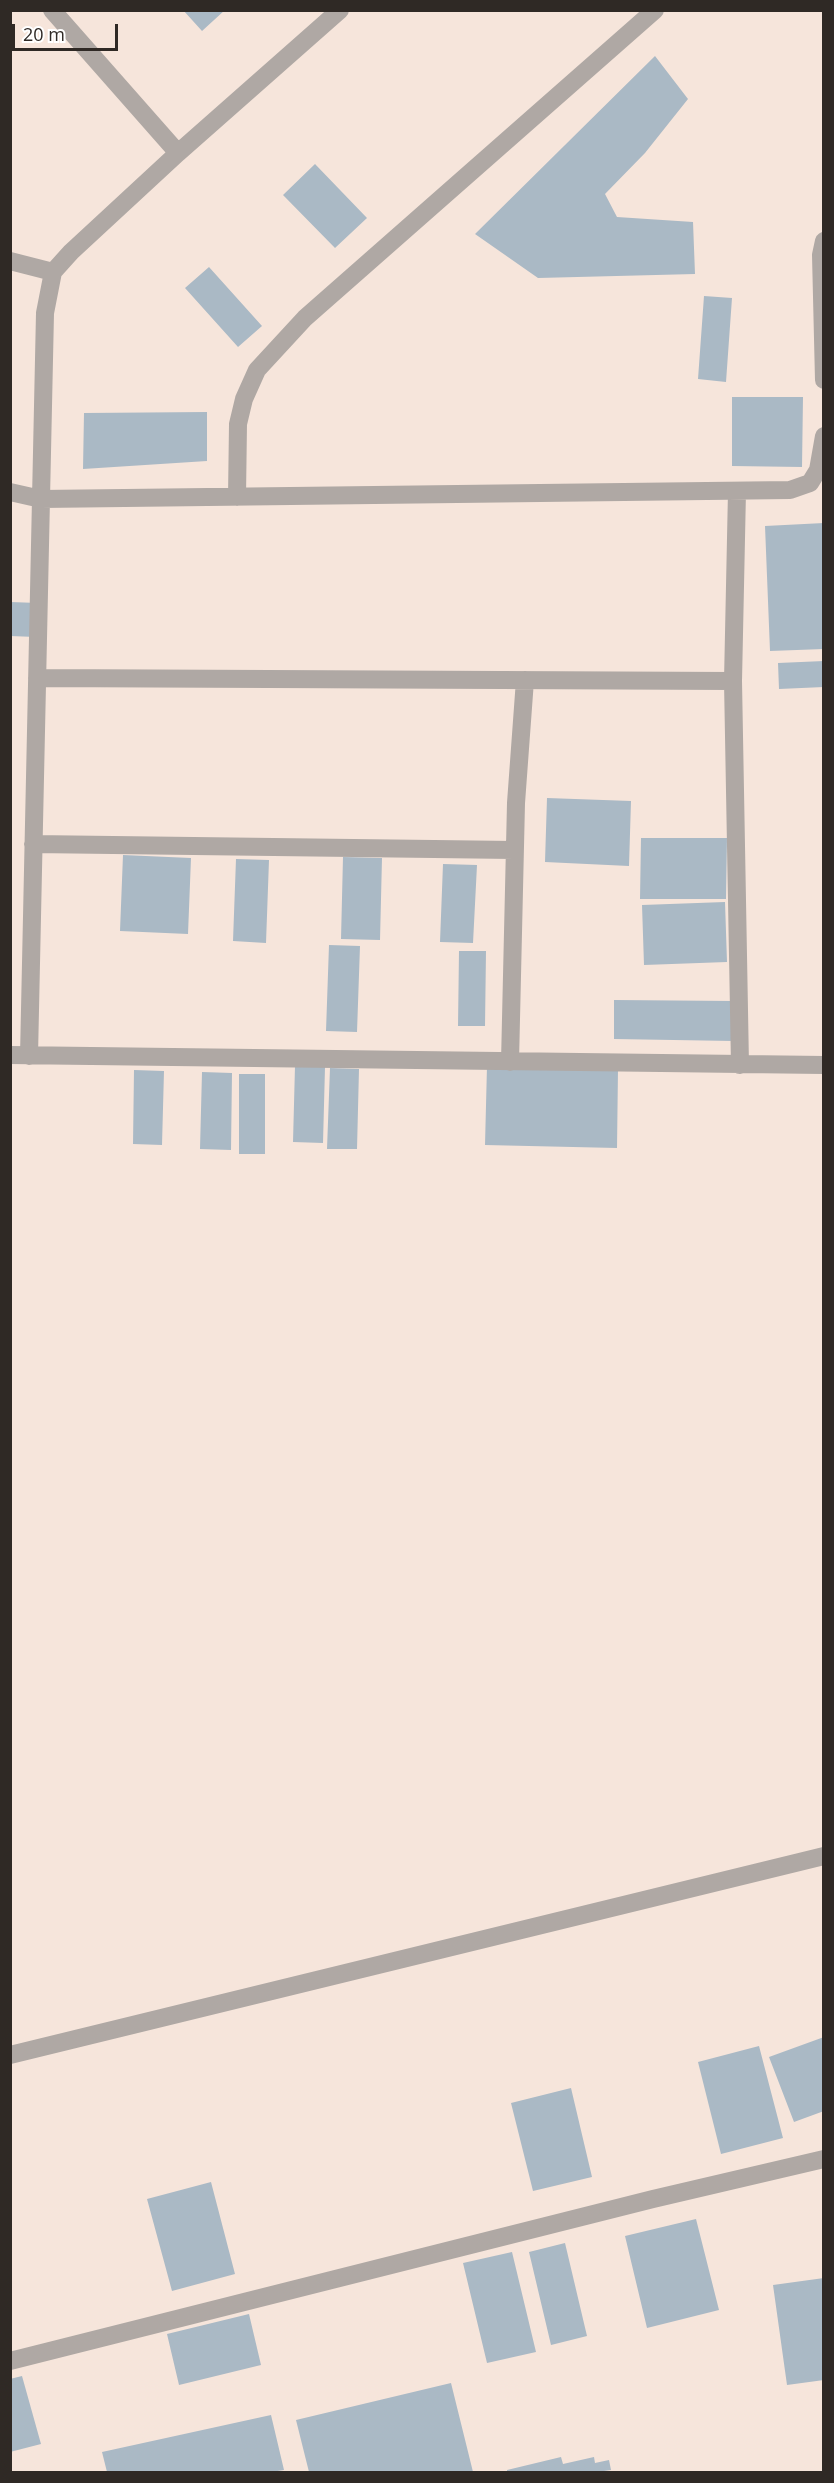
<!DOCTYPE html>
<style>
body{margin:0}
#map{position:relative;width:834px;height:2483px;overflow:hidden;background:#f6e5db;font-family:"Open Sans",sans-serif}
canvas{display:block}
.frame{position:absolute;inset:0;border:12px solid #2f2925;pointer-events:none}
.scale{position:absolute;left:12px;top:24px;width:106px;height:27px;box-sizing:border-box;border:3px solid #2f2925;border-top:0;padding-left:8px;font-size:18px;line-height:21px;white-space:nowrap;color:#2f2925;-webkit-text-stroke:4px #fff;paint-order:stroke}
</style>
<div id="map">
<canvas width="834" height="2483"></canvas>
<div class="frame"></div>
<div class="scale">20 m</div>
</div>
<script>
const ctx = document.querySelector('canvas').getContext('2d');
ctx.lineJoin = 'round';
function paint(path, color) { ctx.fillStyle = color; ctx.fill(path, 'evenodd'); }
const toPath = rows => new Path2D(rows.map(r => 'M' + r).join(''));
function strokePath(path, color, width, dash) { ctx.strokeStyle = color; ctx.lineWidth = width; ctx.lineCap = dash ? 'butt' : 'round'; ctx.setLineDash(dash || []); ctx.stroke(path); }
const building = toPath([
 [183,10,225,10,202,31],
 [655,56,688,99,645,153,605,194,617,217,693,222,695,274,538,278,475,234],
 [315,164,367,218,335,248,283,195],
 [209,267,262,326,238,347,185,288],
 [704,296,732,298,726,382,698,379],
 [732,397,803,397,802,467,732,466],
 [207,412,207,461,83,469,84,413],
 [824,523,824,649,770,651,765,526],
 [10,602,38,603,36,637,10,636],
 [824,661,824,687,779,689,778,663],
 [547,798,631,801,629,866,545,862],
 [641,838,727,838,726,899,640,899],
 [123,855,191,858,188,934,120,931],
 [343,857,382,858,380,940,341,939],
 [236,859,269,860,266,943,233,941],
 [443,864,477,865,473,943,440,942],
 [725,902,727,962,644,965,642,905],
 [329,945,360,946,357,1032,326,1031],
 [459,951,486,951,485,1026,458,1026],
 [614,1000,733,1001,733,1041,614,1039],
 [295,1066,325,1067,323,1143,293,1142],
 [487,1066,618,1069,617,1148,485,1145],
 [330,1068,359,1069,357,1149,327,1149],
 [134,1070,164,1071,162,1145,133,1144],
 [202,1072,232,1073,231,1150,200,1149],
 [239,1074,265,1074,265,1154,239,1154],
 [824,2037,824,2111,794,2122,769,2057],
 [759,2046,783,2138,721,2154,698,2062],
 [571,2088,592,2177,533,2191,511,2103],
 [211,2182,235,2274,172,2291,147,2199],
 [696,2219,719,2310,647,2328,625,2236],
 [565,2243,587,2336,551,2345,529,2252],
 [512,2252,536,2352,487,2363,463,2263],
 [824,2278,824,2380,787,2385,773,2285],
 [249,2314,261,2365,179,2385,167,2334],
 [22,2376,41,2444,10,2452,10,2379],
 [451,2383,473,2472,309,2472,296,2420],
 [271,2415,284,2470,271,2472,107,2472,102,2452],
 [561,2457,563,2464,594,2457,595,2463,609,2460,611,2470,597,2472,507,2472,507,2470]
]);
const minor = toPath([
 [52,10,178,153],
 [824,241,821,255,824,380],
 [10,261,53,272],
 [737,491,733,681,740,1065],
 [10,492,41,499,790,490,810,483,818,470,824,436],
 [237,497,238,424,244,399,257,370,305,318,655,10],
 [37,678,733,681],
 [33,844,514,850],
 [10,1055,824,1065],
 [29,1056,45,313,53,272,71,252,178,153,340,10],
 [510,1062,516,803,525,680],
 [10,2055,824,1856],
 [10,2361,653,2199,824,2159]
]);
paint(building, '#aab9c5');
strokePath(minor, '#afa8a4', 18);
</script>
